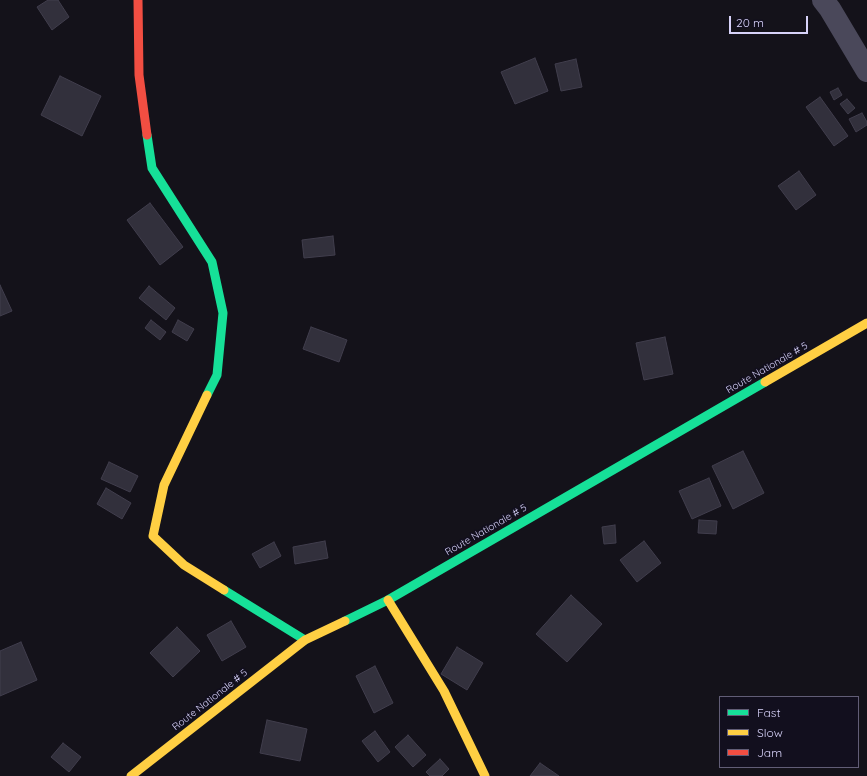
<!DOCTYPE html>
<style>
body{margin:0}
#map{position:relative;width:867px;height:776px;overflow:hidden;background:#14121a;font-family:Quicksand,sans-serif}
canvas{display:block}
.legend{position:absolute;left:719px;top:696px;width:140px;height:72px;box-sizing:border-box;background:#120f1e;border:1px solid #615d76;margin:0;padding:5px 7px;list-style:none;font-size:12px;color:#d7d2f9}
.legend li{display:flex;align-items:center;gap:8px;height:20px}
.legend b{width:20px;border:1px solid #615d76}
.scale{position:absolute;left:729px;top:16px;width:79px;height:18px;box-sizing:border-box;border:2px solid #d7d2f9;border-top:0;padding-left:5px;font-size:12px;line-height:14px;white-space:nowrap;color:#d7d2f9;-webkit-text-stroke:3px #120f1e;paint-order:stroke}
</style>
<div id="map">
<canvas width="867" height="776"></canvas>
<ul class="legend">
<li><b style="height:5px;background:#16e098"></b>Fast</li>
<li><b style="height:5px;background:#ffcf43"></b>Slow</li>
<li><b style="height:5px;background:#f24e42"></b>Jam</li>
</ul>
<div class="scale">20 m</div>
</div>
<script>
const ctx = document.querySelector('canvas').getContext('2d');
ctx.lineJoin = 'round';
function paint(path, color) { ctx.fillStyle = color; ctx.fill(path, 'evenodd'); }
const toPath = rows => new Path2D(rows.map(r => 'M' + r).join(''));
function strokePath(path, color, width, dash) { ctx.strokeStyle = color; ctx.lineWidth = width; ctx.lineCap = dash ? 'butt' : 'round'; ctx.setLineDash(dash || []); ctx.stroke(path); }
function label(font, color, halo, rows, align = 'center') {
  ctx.font = font + ' Quicksand,sans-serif'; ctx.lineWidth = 3.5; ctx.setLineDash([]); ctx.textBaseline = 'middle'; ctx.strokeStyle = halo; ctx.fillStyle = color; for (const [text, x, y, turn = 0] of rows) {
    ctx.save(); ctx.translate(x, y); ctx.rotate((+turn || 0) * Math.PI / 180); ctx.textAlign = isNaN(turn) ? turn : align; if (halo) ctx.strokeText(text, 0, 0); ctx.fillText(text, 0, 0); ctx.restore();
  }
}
const building = toPath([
 [48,0,58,0,69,17,52,30,37,7,48,0],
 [535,58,548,91,515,104,501,72,535,58],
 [576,59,582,87,561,91,555,64,576,59],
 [60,76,101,96,82,136,41,115,60,76],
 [838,88,842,95,834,100,830,92,838,88],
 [820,97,848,136,834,146,806,107,820,97],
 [847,99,855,108,848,114,840,104,847,99],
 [862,113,867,122,867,125,856,132,849,119,862,113],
 [799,171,816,195,796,210,778,186,799,171],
 [150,203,183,247,160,265,127,220,150,203],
 [333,236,335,255,304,258,302,240,333,236],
 [0,285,12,311,0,316,0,285],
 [149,286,175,308,166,320,139,298,149,286],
 [151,320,166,332,160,340,145,328,151,320],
 [178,320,194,329,187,341,172,332,178,320],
 [311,327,347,340,339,362,303,349,311,327],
 [665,337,673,374,644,380,636,343,665,337],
 [743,451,764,493,733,509,712,466,743,451],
 [109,462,138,476,130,492,101,479,109,462],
 [709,478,721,506,692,519,679,491,709,478],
 [106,488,131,503,122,519,97,504,106,488],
 [699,520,717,521,716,534,698,533,699,520],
 [615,525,616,543,604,544,602,527,615,525],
 [325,541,328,558,295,564,293,547,325,541],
 [644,541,661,563,637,582,620,560,644,541],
 [274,542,281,556,260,568,252,554,274,542],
 [571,595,602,624,567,662,536,634,571,595],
 [231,621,246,647,222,661,207,635,231,621],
 [177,627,200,651,173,677,150,653,177,627],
 [21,642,37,680,0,696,0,651,21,642],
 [457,647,483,663,467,690,441,674,457,647],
 [375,666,393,703,374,713,356,676,375,666],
 [267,720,307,729,300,761,260,753,267,720],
 [375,731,390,752,378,762,362,741,375,731],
 [408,735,426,755,413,767,395,747,408,735],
 [63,743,81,757,69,772,51,757,63,743],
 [440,759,449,769,442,776,430,776,426,772,440,759],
 [540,763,559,776,530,776,540,763]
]);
const street = toPath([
 [823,0,830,9,867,71]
]);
const fast = toPath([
 [147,135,152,168,212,262,223,313,217,375,207,395],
 [224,590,305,640],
 [345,621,388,600,765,382]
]);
const slow = toPath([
 [765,382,867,323],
 [207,395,164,485,153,536,184,565,224,590],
 [388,600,444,691,485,776],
 [131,776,305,640,345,621]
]);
const jam = toPath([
 [138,0,139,75,147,135]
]);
const streetNames = [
 ["Route Nationale # 5",767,368,-30],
 ["Route Nationale # 5",486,530,-30],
 ["Route Nationale # 5",210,700,-38]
];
paint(building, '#32303c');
strokePath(building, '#413e4d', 1);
strokePath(street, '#4a485a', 22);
strokePath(fast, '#16e098', 9);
strokePath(slow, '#ffcf43', 9);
strokePath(jam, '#f24e42', 9);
label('10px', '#d7d2f9', '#120f1e', streetNames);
</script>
